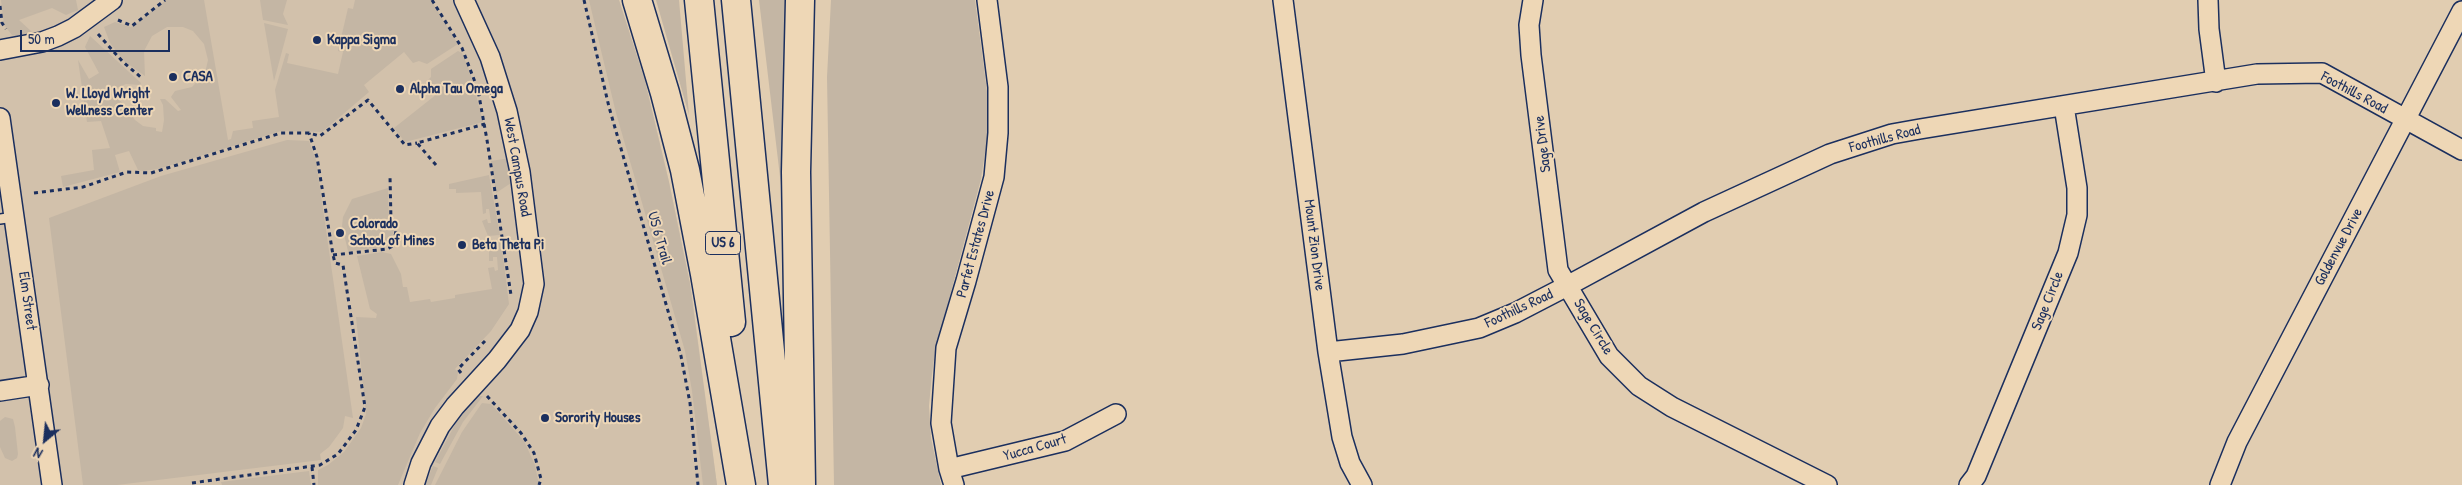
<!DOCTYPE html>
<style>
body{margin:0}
#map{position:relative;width:2462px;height:485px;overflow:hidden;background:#e1cdb1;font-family:"Patrick Hand",sans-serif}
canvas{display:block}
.north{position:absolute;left:20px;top:415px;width:50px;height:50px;-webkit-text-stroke:4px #eed7b6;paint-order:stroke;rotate:208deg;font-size:14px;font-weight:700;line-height:20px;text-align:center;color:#1b2f5e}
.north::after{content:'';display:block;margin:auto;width:18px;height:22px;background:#1b2f5e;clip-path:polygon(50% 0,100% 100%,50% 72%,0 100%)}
.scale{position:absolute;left:20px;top:30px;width:150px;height:22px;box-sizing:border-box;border:2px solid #1b2f5e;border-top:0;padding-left:6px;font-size:15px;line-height:18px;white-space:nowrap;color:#1b2f5e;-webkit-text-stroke:4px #eed7b6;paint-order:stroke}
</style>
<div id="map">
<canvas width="2462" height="485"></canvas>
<div class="north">N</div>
<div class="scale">50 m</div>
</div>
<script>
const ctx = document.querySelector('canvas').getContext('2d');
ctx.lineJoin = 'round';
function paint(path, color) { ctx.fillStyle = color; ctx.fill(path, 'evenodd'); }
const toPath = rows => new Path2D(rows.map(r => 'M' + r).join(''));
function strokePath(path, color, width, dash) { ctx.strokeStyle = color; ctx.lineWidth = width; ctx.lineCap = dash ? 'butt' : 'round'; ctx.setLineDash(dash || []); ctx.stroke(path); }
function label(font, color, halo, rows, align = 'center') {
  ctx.font = font + ' "Patrick Hand",sans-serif'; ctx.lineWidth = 4; ctx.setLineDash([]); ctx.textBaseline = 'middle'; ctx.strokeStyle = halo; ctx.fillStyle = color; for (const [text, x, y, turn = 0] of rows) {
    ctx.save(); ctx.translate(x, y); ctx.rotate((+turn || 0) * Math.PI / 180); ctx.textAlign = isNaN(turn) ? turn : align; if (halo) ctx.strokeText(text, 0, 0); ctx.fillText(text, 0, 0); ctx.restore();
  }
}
const built = toPath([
 [0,0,619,0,645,81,669,182,691,288,717,485,0,485]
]);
const green = toPath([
 [1,0,76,0,78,10,66,15,52,8,19,20,32,32,15,36,12,35,4,25],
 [166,0,204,0,228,140,231,139,233,131,253,128,252,121,279,117,275,90,286,53,289,54,287,63,338,74,343,52,338,51,348,8,353,9,355,0,431,0,458,44,427,64,419,61,413,63,404,52,364,85,369,92,322,132,281,131,158,169,143,171,138,170,129,151,115,155,120,172,63,187,61,176,94,170,92,150,110,148,101,121,87,122,78,60,89,79,99,73,85,47,90,36,141,83,140,85,126,84,112,90,135,120,143,126,156,128,156,131,162,132,164,120,163,105,160,99,165,99,178,111,181,110,171,97,175,91,192,87,205,73,208,60,204,44,193,31,183,27,167,27,152,36,144,51,145,76,124,61,110,43,104,27,115,22,131,27],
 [260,0,287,0,283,14,288,25,263,20],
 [589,0,619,0,645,81,669,182,690,284,717,485,703,485,692,391,685,351,616,113],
 [656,0,679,0,689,115],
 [759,0,794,0,790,261],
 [831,0,975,0,988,99,987,140,981,179,935,352,932,374,929,406,931,438,941,485,834,485,827,77],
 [264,23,288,29,274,81],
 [458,51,462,53,470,72,483,122,405,142,394,128,437,94,427,81,431,77,431,69],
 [287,140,309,141,316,160,353,418,345,416,343,428,329,447,320,454,321,460,117,485,83,485,49,218,161,176],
 [510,158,514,181,496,193,491,161],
 [489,175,500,235,488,236,482,221,487,219,488,223,491,223,489,209,486,209,486,213,483,214,481,192,456,193,456,189,449,189,449,184],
 [388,188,389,222,395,226,391,240,387,246,382,247,348,251,342,226,343,217,352,199],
 [501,240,509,304,491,331,455,369,458,372,457,379,435,408,420,433,398,485,318,485,318,470,328,465,344,452,361,428,366,414,356,317,376,318,377,314,370,309,357,256,382,252,391,254,401,274,403,287,407,287,410,302,430,299,431,302,455,298,455,295,492,289,488,268,494,267,495,271,498,270,497,257,493,257,493,261,489,261,489,242],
 [477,396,483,396,463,422,440,464,435,462,458,419],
 [482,403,491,404,524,441,535,465,539,485,435,485,462,432],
 [5,417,13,419,15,427,18,454,17,458,12,461,5,458,0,447,0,421],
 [433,466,438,468,431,485,425,485],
 [309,471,311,485,222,485,221,482]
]);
const path = toPath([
 [432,0,462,48,478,90,487,140,511,295],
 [584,0,609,107,681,356,690,403,698,485],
 [0,6,2,23,6,29],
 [118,20,132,26,165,0],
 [98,34,123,62,143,79],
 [436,165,417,143,485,124],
 [34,193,83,187,127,172,151,173,281,133,309,133,320,136,368,100,405,145,417,143],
 [333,255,387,249,393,246,397,226,391,221,390,176],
 [461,373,458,369,485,341],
 [487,396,521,433,534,453,541,479,539,485],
 [312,467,314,485],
 [192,483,320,465,338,454,356,430,365,407,343,265,335,263,333,255,317,157,309,133]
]);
const lane = toPath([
 [0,219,14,217]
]);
const street = toPath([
 [1283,0,1328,352,1342,437,1350,463,1362,485],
 [1533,0,1529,25,1531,55,1558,270,1609,356,1639,386,1672,407,1827,485],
 [2208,0,2209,29,2216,82],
 [0,50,42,42,58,36,74,28,112,0],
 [0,118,52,485],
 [1328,352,1403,344,1479,328,1515,313,1569,285,1704,212,1830,154,1892,134,1920,129,2257,74,2322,73,2462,150],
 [0,391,39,385],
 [949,469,1065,441,1116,414],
 [414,485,421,463,440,426,455,406,497,360,520,330,528,312,534,284,520,172,507,111,490,57,464,0],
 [954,485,949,469,941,423,946,348,966,281,994,177,998,133,998,87,987,0],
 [1969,485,1976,476,2068,253,2077,215,2077,188,2064,106],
 [2220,485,2237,442,2462,11]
]);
const highway = toPath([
 [637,0,665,93,685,170,705,274,741,485],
 [699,0,731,322],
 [736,0,783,485],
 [800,0,796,172,801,485]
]);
const markers = [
 [317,40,5,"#1b2f5e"],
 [173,77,5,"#1b2f5e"],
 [400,89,5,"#1b2f5e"],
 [56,103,5,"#1b2f5e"],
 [340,233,5,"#1b2f5e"],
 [462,245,5,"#1b2f5e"],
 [545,418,5,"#1b2f5e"]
];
const shields = [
 [723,243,35]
];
const shieldNames = [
 ["US 6",723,243]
];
const poiNames = [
 ["Kappa Sigma",327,40],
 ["CASA",183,77],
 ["Alpha Tau Omega",410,89],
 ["W. Lloyd Wright",66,94],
 ["Wellness Center",66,111],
 ["Colorado",350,224],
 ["School of Mines",350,241],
 ["Beta Theta Pi",472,245],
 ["Sorority Houses",555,418]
];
const streetNames = [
 ["Foothills Road",2354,93,28],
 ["Foothills Road",1885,139,-15],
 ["Sage Drive",1543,144,-97],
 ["West Campus Road",517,167,80],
 ["US 6 Trail",659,238,74],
 ["Parfet Estates Drive",976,244,-75],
 ["Mount Zion Drive",1314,245,83],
 ["Goldenvue Drive",2339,247,-62],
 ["Elm Street",27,301,82],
 ["Sage Circle",2048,301,-68],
 ["Foothills Road",1519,309,-25],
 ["Sage Circle",1593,327,59],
 ["Yucca Court",1035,448,-16]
];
paint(built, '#d2c1ab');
paint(green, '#c4b6a4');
strokePath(lane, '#1b2f5e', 12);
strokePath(street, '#1b2f5e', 22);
strokePath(highway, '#1b2f5e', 31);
strokePath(path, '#1b2f5e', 3, [4, 4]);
strokePath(lane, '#eed7b6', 9);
strokePath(street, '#eed7b6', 19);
strokePath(highway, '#eed7b6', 28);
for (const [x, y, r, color] of markers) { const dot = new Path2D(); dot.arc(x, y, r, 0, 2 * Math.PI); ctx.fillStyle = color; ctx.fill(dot); strokePath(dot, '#eed7b6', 2); }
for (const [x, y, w] of shields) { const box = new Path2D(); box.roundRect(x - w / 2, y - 11.5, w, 23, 4); ctx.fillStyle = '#eed7b6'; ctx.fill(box); strokePath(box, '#1b2f5e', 1); }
label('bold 14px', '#1b2f5e', null, shieldNames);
label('bold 15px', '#1b2f5e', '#eed7b6', poiNames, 'left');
label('15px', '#1b2f5e', '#eed7b6', streetNames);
</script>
